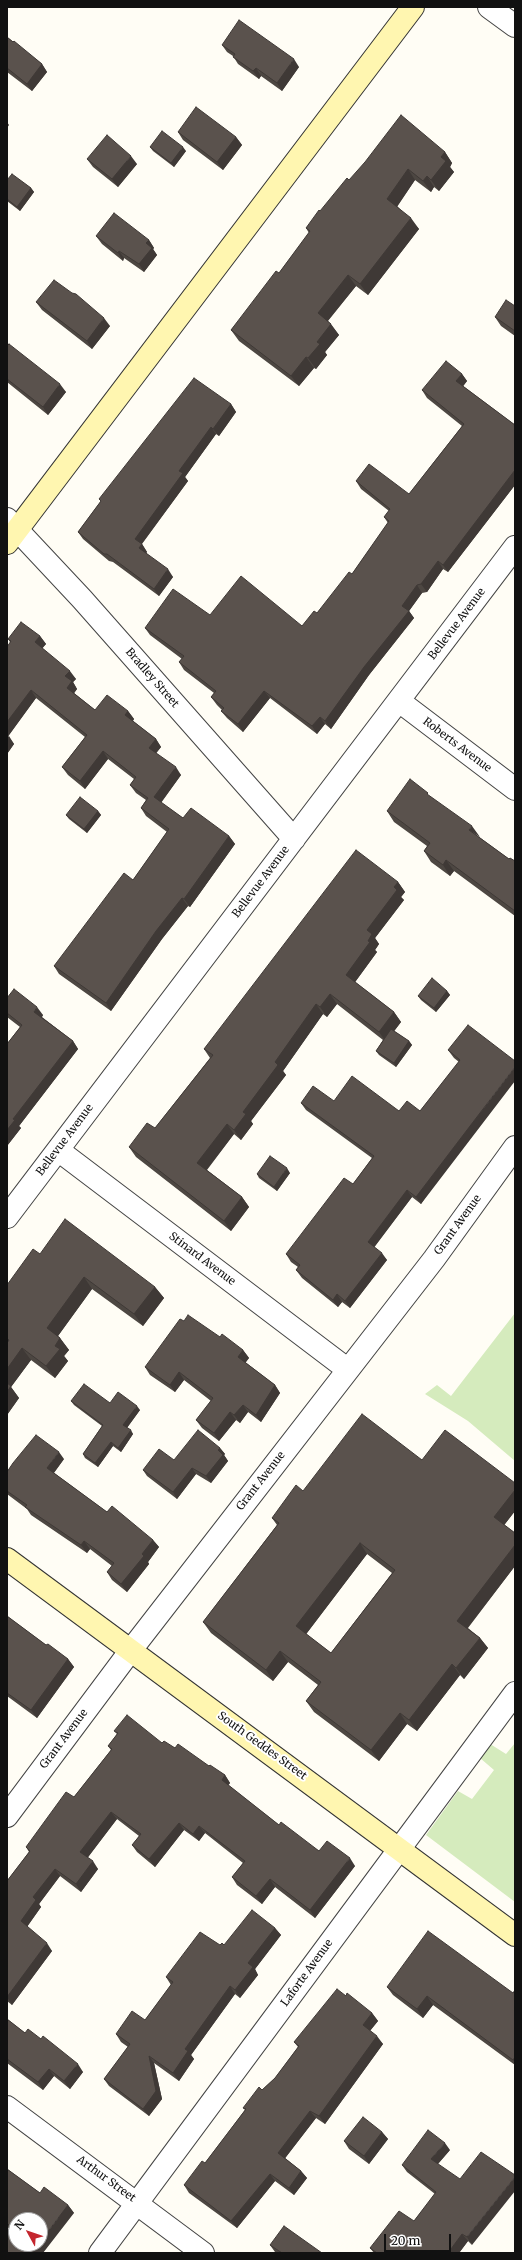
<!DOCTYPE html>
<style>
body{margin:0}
#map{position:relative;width:522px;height:2260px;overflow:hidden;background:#fffdf5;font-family:Merriweather,serif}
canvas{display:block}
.frame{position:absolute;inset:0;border:8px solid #111;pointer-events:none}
.north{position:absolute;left:8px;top:2212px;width:40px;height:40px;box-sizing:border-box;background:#fff;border:1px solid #a0a0a0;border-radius:50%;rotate:310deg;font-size:11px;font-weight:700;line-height:16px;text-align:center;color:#111}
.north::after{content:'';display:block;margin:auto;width:14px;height:18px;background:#c4262e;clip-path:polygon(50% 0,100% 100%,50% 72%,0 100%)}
.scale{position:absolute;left:384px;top:2234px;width:67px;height:18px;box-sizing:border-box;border:2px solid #111;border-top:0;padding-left:5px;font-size:12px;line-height:14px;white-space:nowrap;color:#111;-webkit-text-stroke:3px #fff;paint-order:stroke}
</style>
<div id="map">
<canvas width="522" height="2260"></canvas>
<div class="frame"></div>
<div class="north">N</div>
<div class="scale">20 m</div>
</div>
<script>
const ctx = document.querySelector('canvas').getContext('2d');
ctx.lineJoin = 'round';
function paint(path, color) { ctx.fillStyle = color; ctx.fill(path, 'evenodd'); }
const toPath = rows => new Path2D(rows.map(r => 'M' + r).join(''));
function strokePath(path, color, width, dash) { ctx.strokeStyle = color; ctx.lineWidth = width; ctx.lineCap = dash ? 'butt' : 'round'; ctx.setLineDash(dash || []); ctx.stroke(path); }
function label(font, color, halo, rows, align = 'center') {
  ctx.font = font + ' Merriweather,serif'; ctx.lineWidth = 4; ctx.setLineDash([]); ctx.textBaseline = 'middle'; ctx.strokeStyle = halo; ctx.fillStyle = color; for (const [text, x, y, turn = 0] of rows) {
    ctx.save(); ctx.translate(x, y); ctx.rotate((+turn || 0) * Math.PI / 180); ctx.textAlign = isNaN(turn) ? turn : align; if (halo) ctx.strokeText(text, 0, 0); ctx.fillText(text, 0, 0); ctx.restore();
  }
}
const green = toPath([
 [515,1313,515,1461,468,1421,425,1394,437,1385,451,1396],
 [487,1742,506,1754,515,1743,515,1902,426,1835,458,1791,472,1799,494,1770,480,1758]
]);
const street = toPath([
 [489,7,515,26],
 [7,519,82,599,294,839],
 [399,701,515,789],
 [58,1150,347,1369],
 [7,1217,515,547],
 [7,1816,131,1650,434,1259,515,1147],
 [7,2107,203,2253],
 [100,2253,515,1693]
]);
const secondary = toPath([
 [7,543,413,7],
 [7,1559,515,1935]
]);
const wall = toPath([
 [7,37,42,64,47,72,32,91,7,72],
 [222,45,299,67,282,91,261,76,259,79,238,64,233,56,227,52],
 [178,132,236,137,242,145,223,170,183,140],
 [150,147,186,151,174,167,153,151],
 [445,152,452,163,450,167,454,172,439,191,434,187,431,192,415,180,397,206,419,229,368,295,356,286,328,321,339,335,325,352,327,355,316,369,314,368,299,386,239,341,231,330,279,273,309,233,306,228,349,180],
 [87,159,137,164,118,187,93,167],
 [7,180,31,188,34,192,20,211,7,201],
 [96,236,149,240,154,248,153,249,157,255,144,272,124,258,123,261,102,244],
 [36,302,110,326,92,349,42,310],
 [515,306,515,336,501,326,495,317],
 [7,346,66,392,48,415,7,382],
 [462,374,467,381,463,386,515,425,515,485,448,572,443,569,427,592,422,593,409,611,414,618,369,675,331,729,325,724,317,734,270,698,243,732,227,718,221,711,222,710,217,705,211,697,214,693,184,670,179,662,182,659,150,635,145,628,210,615,302,626,317,613,352,574,388,523,384,517,389,511,361,489,356,481,409,494,462,426,427,398,422,390],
 [231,404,236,412,219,436,216,434,185,477,188,481,142,544,147,552,146,553,173,577,159,596,113,562,109,561,83,539,78,532,101,501,99,499],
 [40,636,46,644,42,648,76,679,73,682,77,689,74,693,95,710,128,711,134,719,133,721,156,739,161,747,156,753,181,775,161,803,183,818,229,836,235,844,190,907,188,906,162,939,111,1011,59,974,54,966,133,880,167,832,146,816,141,808,146,800,136,793,130,785,134,779,108,759,85,789,68,775,62,767,85,737,36,698,8,736,14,744,7,754,10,642,8,639],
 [431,797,479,837,509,859,515,861,515,916,454,871,450,876,431,862,424,851,427,846,394,822,387,811],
 [98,811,101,815,87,833,69,819,66,815],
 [398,882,405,892,401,897,404,900,375,938,379,944,375,950,377,952,355,982,394,1012,401,1022,394,1031,409,1041,412,1045,396,1067,379,1055,376,1051,383,1040,337,1004,327,1017,323,1014,283,1071,286,1075,251,1121,253,1124,241,1140,234,1134,207,1170,242,1197,249,1207,231,1231,136,1157,129,1147,155,1128,210,1058,204,1049],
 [447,991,450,995,436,1012,421,1000,418,996],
 [7,998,43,1015,42,1017,73,1041,78,1049,19,1126,21,1128,7,1146,7,1044,20,1027,7,1017],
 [448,1050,515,1061,421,1204,412,1197,374,1247,387,1260,350,1308,342,1302,338,1307,302,1278,296,1270,298,1267,291,1262,286,1254,353,1184,372,1158,306,1110,301,1103,334,1101,399,1111,420,1111,459,1062,454,1058],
 [290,1173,277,1191,259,1178,257,1174],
 [40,1254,155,1287,164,1298,143,1326,92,1289,58,1336,60,1338,69,1350,64,1356,68,1361,55,1378,31,1360,11,1387,19,1398,7,1415,7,1285],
 [220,1337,243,1350,249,1358,245,1362,275,1385,280,1393,261,1422,248,1412,240,1423,236,1420,219,1441,202,1428,196,1420,211,1401,184,1380,175,1392,150,1375,145,1367],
 [71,1401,110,1403,140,1410,127,1428,133,1434,121,1452,113,1446,98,1467,85,1458,83,1454,102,1426,74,1405],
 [220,1448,225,1454,224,1455,228,1461,211,1483,196,1474,177,1499,147,1476,143,1470],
 [64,1459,54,1473,107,1512,153,1540,159,1547,148,1562,149,1564,127,1592,112,1580,107,1572,112,1566,90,1549,87,1553,31,1515,27,1509,7,1494,7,1472],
 [422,1460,515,1483,515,1511,504,1525,515,1533,515,1566,468,1628,480,1638,488,1648,464,1679,460,1675,417,1731,407,1724,379,1761,314,1712,306,1701,318,1685,288,1662,273,1681,211,1633,203,1622,277,1525,272,1518,303,1491],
 [367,1554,392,1573,331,1653,306,1634],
 [7,1616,46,1645,68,1659,74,1667,37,1718,7,1696],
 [114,1731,162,1743,175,1748,209,1766,225,1775,230,1783,228,1785,279,1825,319,1851,355,1866,315,1918,275,1887,262,1904,237,1885,232,1877,243,1863,205,1833,199,1841,184,1830,155,1867,137,1852,132,1845,139,1836,117,1819,87,1858,98,1869,81,1892,60,1876,39,1904,41,1907,27,1927,52,1951,12,2005,7,2001,7,1881,29,1852,26,1847,74,1797,111,1750,108,1746,117,1734],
 [275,1928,281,1935,255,1969,258,1975,240,1998,235,1994,191,2055,194,2059,179,2081,154,2063,162,2099,149,2116,109,2086,104,2079,128,2047,121,2042,116,2034,145,2020,171,1985,166,1977,220,1945,224,1945],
 [387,1987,513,1993,515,1990,515,2065,433,2005,423,2018,393,1995],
 [346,1996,372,2013,378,2021,370,2031,383,2044,325,2124,316,2118,285,2158,301,2171,307,2178,294,2195,275,2181,237,2228,189,2193,184,2185,205,2163,245,2110,243,2108,275,2078,298,2047,294,2042],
 [7,2019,25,2033,83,2072,70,2089,54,2076,43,2090,7,2063],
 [382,2132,388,2139,369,2164,349,2149,344,2141],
 [450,2150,438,2164,472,2245,468,2241,459,2253,374,2253,370,2248,414,2221,435,2194,407,2172,402,2165],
 [7,2169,40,2193,68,2205,74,2213,10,2229,7,2227],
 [270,2245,322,2253,277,2253,275,2252]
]);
const shadedWall = toPath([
 [294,59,299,67,282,91,277,83],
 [42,64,47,72,32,91,27,84],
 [256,68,261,76,259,79,253,71],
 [7,122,9,125,7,128],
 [236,137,242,145,223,170,217,162],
 [183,147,186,151,174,167,171,163],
 [445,152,452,163,450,167,454,172,439,191,431,180,441,157],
 [131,156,137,164,118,187,112,179],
 [408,169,415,180,395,210,387,199],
 [427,176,434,187,431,192,423,181],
 [31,188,34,192,20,211,17,207],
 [411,218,419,229,368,295,360,284],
 [149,240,154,248,153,249,157,255,144,272,139,264,146,243],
 [119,251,124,258,123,261,118,253],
 [348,275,356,286,325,324,318,313],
 [104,318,110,326,92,349,87,341],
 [331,324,339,335,325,352,327,355,316,369,308,358,317,342],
 [306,357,314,368,299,386,291,376],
 [462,374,467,381,461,389,456,381],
 [60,384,66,392,48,415,43,407],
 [231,404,236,412,219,436,213,429],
 [211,427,216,434,185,477,188,481,140,546,135,539,179,471],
 [515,470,515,485,448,572,443,565],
 [142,544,147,552,144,556,139,548],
 [438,561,443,569,427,592,421,584],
 [168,569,173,577,159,596,154,589],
 [417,585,422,593,409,611,414,618,369,675,331,729,325,721,402,606],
 [40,636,46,644,41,650,35,642],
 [70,671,76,679,73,682,77,689,72,696,67,688,65,676],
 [31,690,36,698,7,738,7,722],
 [264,691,270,698,243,732,238,724],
 [128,711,134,719,131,723,125,715],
 [320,717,325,724,317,734,312,726],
 [9,736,14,744,7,754,7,738],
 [156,739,161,747,154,756,149,748],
 [103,751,108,759,85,789,80,781],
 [176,767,181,775,159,805,154,797],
 [98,811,101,815,87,833,84,829],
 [472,826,480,837,469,830],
 [229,836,235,844,190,907,184,899],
 [446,860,454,871,450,876,443,865],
 [398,882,405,892,401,897,404,900,375,938,379,944,375,950,377,952,353,985,346,975,368,941,367,930,394,887],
 [182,898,188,906,162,939,111,1011,106,1003,156,931],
 [447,991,450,995,436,1012,434,1008],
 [330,994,337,1004,327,1017,320,1007],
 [316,1004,323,1014,283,1071,286,1075,251,1121,253,1124,241,1140,234,1130,243,1112,275,1062],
 [37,1007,43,1015,40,1020,34,1012],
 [394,1012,401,1022,386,1042,379,1032],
 [73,1041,78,1049,19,1126,21,1128,7,1146,7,1130,13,1119],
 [409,1041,412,1045,396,1067,394,1063],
 [515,1067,515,1081,421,1204,416,1197],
 [227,1124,234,1134,204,1173,197,1163],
 [287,1168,290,1173,277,1191,274,1187],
 [407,1190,412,1197,373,1249,368,1242],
 [242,1197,249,1207,231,1231,224,1221],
 [382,1253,387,1260,350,1308,345,1301],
 [84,1277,92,1289,55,1340,47,1328],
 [155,1287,164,1298,143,1326,134,1314],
 [337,1294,342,1302,338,1307,333,1300],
 [60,1338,69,1350,64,1356,68,1361,55,1378,46,1366,55,1346],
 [22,1348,31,1360,11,1387,19,1398,7,1415,7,1369],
 [243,1350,249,1358,244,1365,238,1357],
 [179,1372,184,1380,175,1392,170,1385],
 [275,1385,280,1393,261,1422,256,1415],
 [243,1405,248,1412,240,1423,234,1415],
 [137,1406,140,1410,126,1429,123,1425],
 [230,1412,236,1420,219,1441,214,1433],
 [131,1430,133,1434,121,1452,118,1448],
 [111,1442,113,1446,98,1467,95,1463],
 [220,1448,225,1454,224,1455,228,1461,211,1483,206,1476,218,1450],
 [59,1452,64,1459,52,1475,47,1468],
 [192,1468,196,1474,177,1499,173,1492],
 [515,1490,515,1511,502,1528,494,1517],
 [153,1540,159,1547,148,1562,149,1564,127,1592,121,1584,142,1554],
 [84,1541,90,1549,87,1553,81,1545],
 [360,1543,367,1554,304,1637,296,1626],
 [515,1545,515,1566,465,1631,457,1621],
 [480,1638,488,1648,464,1679,456,1668],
 [280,1651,288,1662,273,1681,266,1670],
 [68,1659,74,1667,37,1718,31,1710],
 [452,1664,460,1675,417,1731,409,1720],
 [400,1713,407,1724,379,1761,371,1750],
 [225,1775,230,1783,227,1787,222,1780],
 [111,1812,117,1819,86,1860,80,1852],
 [179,1823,184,1830,155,1867,149,1859],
 [199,1826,205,1833,199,1841,193,1834],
 [350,1858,355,1866,315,1918,310,1910],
 [93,1861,98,1869,81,1892,76,1884],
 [55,1869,60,1876,39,1904,41,1907,26,1928,21,1921,33,1897],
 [270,1879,275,1887,262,1904,256,1896],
 [275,1928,281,1935,255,1969,258,1975,240,1998,235,1990,248,1963],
 [47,1943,52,1951,12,2005,7,1997],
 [230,1986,235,1994,191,2055,194,2059,179,2081,173,2073,185,2049],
 [427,1996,433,2005,423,2018,417,2009],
 [372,2013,378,2021,368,2033,363,2025],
 [377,2036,383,2044,325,2124,319,2116],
 [149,2056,154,2063,162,2099,149,2116,143,2109],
 [515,2057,515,2063,513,2060],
 [78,2064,83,2072,70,2089,64,2081],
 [49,2069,54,2076,43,2090,38,2082],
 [310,2111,316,2118,283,2161,278,2153],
 [382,2132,388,2139,369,2164,364,2156],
 [445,2143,450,2150,436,2166,431,2159],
 [301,2171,307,2178,294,2195,289,2188],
 [270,2174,275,2181,237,2228,231,2221],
 [515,2177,515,2191,472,2245,467,2237],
 [68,2205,74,2213,43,2253,32,2253,39,2244,40,2244,40,2242],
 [462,2234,468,2241,459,2253,448,2253]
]);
const building = toPath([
 [239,20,294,59,277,83,256,68,253,71,233,57,235,54,222,45,239,20],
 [7,37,13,42,14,41,42,64,27,84,7,68,7,37],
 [196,107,236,137,217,162,178,132,196,107],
 [401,115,445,152,441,157,446,161,431,180,427,176,423,181,408,169,387,199,411,218,360,284,348,275,318,313,331,324,317,342,320,344,308,358,306,357,291,376,231,330,276,271,279,273,310,231,306,228,319,210,320,211,347,178,349,180,365,162,401,115],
 [162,131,183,147,171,163,150,147,162,131],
 [107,135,131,156,112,179,87,159,107,135],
 [12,174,31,188,17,207,7,199,7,180,12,174],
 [114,213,149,240,146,243,152,248,139,264,119,251,118,253,96,236,114,213],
 [54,280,72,293,76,294,104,318,87,341,36,302,54,280],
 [506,300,515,306,515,331,495,317,506,300],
 [9,344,60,384,43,407,7,379,7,346,9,344],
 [446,361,462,374,456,381,515,425,515,470,443,565,438,561,421,584,417,585,402,606,409,611,364,667,325,721,320,717,312,726,264,691,238,724,221,711,224,708,211,697,216,691,179,662,184,656,145,628,173,589,210,615,241,576,302,626,314,611,317,613,349,572,352,574,389,521,384,517,390,509,356,481,369,464,409,494,464,424,422,390,446,361],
 [194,378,231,404,213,429,211,427,179,471,183,473,135,539,142,544,139,548,168,569,154,589,107,554,104,554,78,532,101,501,99,499,194,378],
 [21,622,40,636,35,642,70,671,65,676,72,681,67,688,95,710,107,695,128,711,125,715,156,739,149,748,176,767,154,797,183,818,191,808,229,836,184,899,182,898,156,931,106,1003,54,966,124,873,133,880,169,829,141,808,148,798,130,785,136,777,103,751,80,781,62,767,87,735,31,690,7,722,7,647,11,641,8,639,21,622],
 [410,779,428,793,427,794,472,826,469,830,509,859,510,858,515,861,515,911,446,860,443,865,424,851,430,843,387,811,410,779],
 [80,797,98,811,84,829,66,815,80,797],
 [356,850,398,882,394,887,397,890,367,930,372,934,368,941,370,942,346,975,394,1012,379,1032,330,994,320,1007,316,1004,275,1062,278,1065,243,1112,246,1114,234,1130,227,1124,197,1163,242,1197,224,1221,129,1147,147,1123,155,1128,213,1055,204,1049,356,850],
 [432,978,447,991,434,1008,418,996,432,978],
 [14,989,37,1007,34,1012,73,1041,13,1119,15,1120,7,1130,7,1044,22,1025,7,1013,7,998,14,989],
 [468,1025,515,1061,515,1067,416,1197,407,1190,368,1242,382,1253,345,1301,337,1294,333,1300,296,1270,300,1265,286,1254,344,1178,353,1184,374,1156,301,1103,313,1086,334,1101,352,1076,399,1111,407,1101,420,1111,460,1060,448,1050,468,1025],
 [391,1029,409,1041,394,1063,376,1051,391,1029],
 [270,1156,287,1168,274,1187,257,1174,270,1156],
 [65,1219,155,1287,134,1314,84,1277,47,1328,60,1338,55,1346,60,1349,46,1366,22,1348,7,1369,7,1343,9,1340,7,1339,7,1285,33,1249,40,1254,65,1219],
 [188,1315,220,1337,222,1334,243,1350,238,1357,275,1385,256,1415,243,1405,234,1415,230,1412,214,1433,196,1420,213,1398,179,1372,170,1385,145,1367,180,1319,184,1321,188,1315],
 [7,1383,11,1386,7,1392,7,1383],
 [84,1384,110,1403,118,1392,137,1406,123,1425,131,1430,118,1448,111,1442,95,1463,83,1454,103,1425,71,1401,84,1384],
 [362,1414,422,1460,445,1430,515,1483,515,1490,494,1517,515,1533,515,1545,457,1621,480,1638,456,1668,452,1664,409,1720,400,1713,371,1750,306,1701,321,1682,280,1651,266,1670,203,1622,279,1523,272,1518,296,1485,303,1491,362,1414],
 [360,1543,395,1570,331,1653,296,1626,360,1543],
 [198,1430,220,1448,218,1450,223,1455,206,1476,192,1468,173,1492,143,1470,159,1449,174,1460,198,1430],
 [36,1435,59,1452,47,1468,107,1512,112,1506,153,1540,142,1554,144,1556,121,1584,107,1572,114,1563,84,1541,81,1545,25,1507,27,1505,7,1491,7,1472,13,1463,36,1435],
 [7,1616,46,1645,48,1644,68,1659,31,1710,7,1693,7,1616],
 [127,1715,162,1743,164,1741,175,1748,178,1744,209,1766,210,1765,225,1775,222,1780,279,1825,281,1822,319,1851,327,1841,350,1858,310,1910,270,1879,256,1896,232,1877,245,1861,199,1826,193,1834,179,1823,149,1859,132,1845,141,1834,111,1812,80,1852,93,1861,76,1884,55,1869,33,1897,36,1900,21,1921,47,1943,7,1997,7,1881,30,1851,26,1847,66,1792,74,1797,112,1749,108,1746,118,1733,114,1731,127,1715],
 [252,1910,275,1928,248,1963,253,1967,235,1990,230,1986,185,2049,188,2051,173,2073,149,2056,156,2091,143,2109,104,2079,130,2044,116,2034,132,2011,145,2020,173,1982,166,1977,200,1932,220,1945,222,1943,224,1945,252,1910],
 [428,1931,513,1993,515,1990,515,2057,513,2060,427,1996,417,2009,387,1987,428,1931],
 [337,1989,346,1996,347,1993,372,2013,363,2025,377,2036,319,2116,310,2111,278,2153,301,2171,289,2188,270,2174,231,2221,184,2185,202,2161,205,2163,246,2109,243,2108,259,2087,262,2090,275,2078,299,2046,294,2042,337,1989],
 [7,2019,25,2033,28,2029,41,2039,43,2036,78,2064,64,2081,49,2069,38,2082,7,2059,7,2019],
 [363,2117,382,2132,364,2156,344,2141,363,2117],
 [428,2130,445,2143,431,2159,460,2179,481,2152,515,2175,515,2177,467,2237,462,2234,448,2253,377,2253,370,2248,399,2211,414,2221,436,2192,402,2165,428,2130],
 [7,2169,40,2193,44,2187,68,2205,40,2242,40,2220,16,2220,16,2244,39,2244,32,2253,7,2253,7,2232,11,2227,7,2223,7,2169],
 [284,2226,322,2253,282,2253,270,2245,284,2226]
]);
const streetNames = [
 ["Bellevue Avenue",457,624,-53],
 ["Bradley Street",152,678,49],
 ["Roberts Avenue",457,745,37],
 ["Bellevue Avenue",261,882,-53],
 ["Bellevue Avenue",65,1140,-53],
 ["Grant Avenue",458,1225,-54],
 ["Stinard Avenue",202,1259,37],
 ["Grant Avenue",261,1481,-52],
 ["Grant Avenue",64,1739,-53],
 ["South Geddes Street",262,1746,36],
 ["Laforte Avenue",307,1973,-54],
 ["Arthur Street",106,2179,36]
];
paint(green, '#d5ebbd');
strokePath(street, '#444', 24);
strokePath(secondary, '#333', 24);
strokePath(street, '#fff', 22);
strokePath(secondary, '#fff6b0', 22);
paint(wall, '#4d4742');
paint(shadedWall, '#3f3936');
paint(building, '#5a524d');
strokePath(building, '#3f3936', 1);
label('11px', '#111', '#fff', streetNames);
</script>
